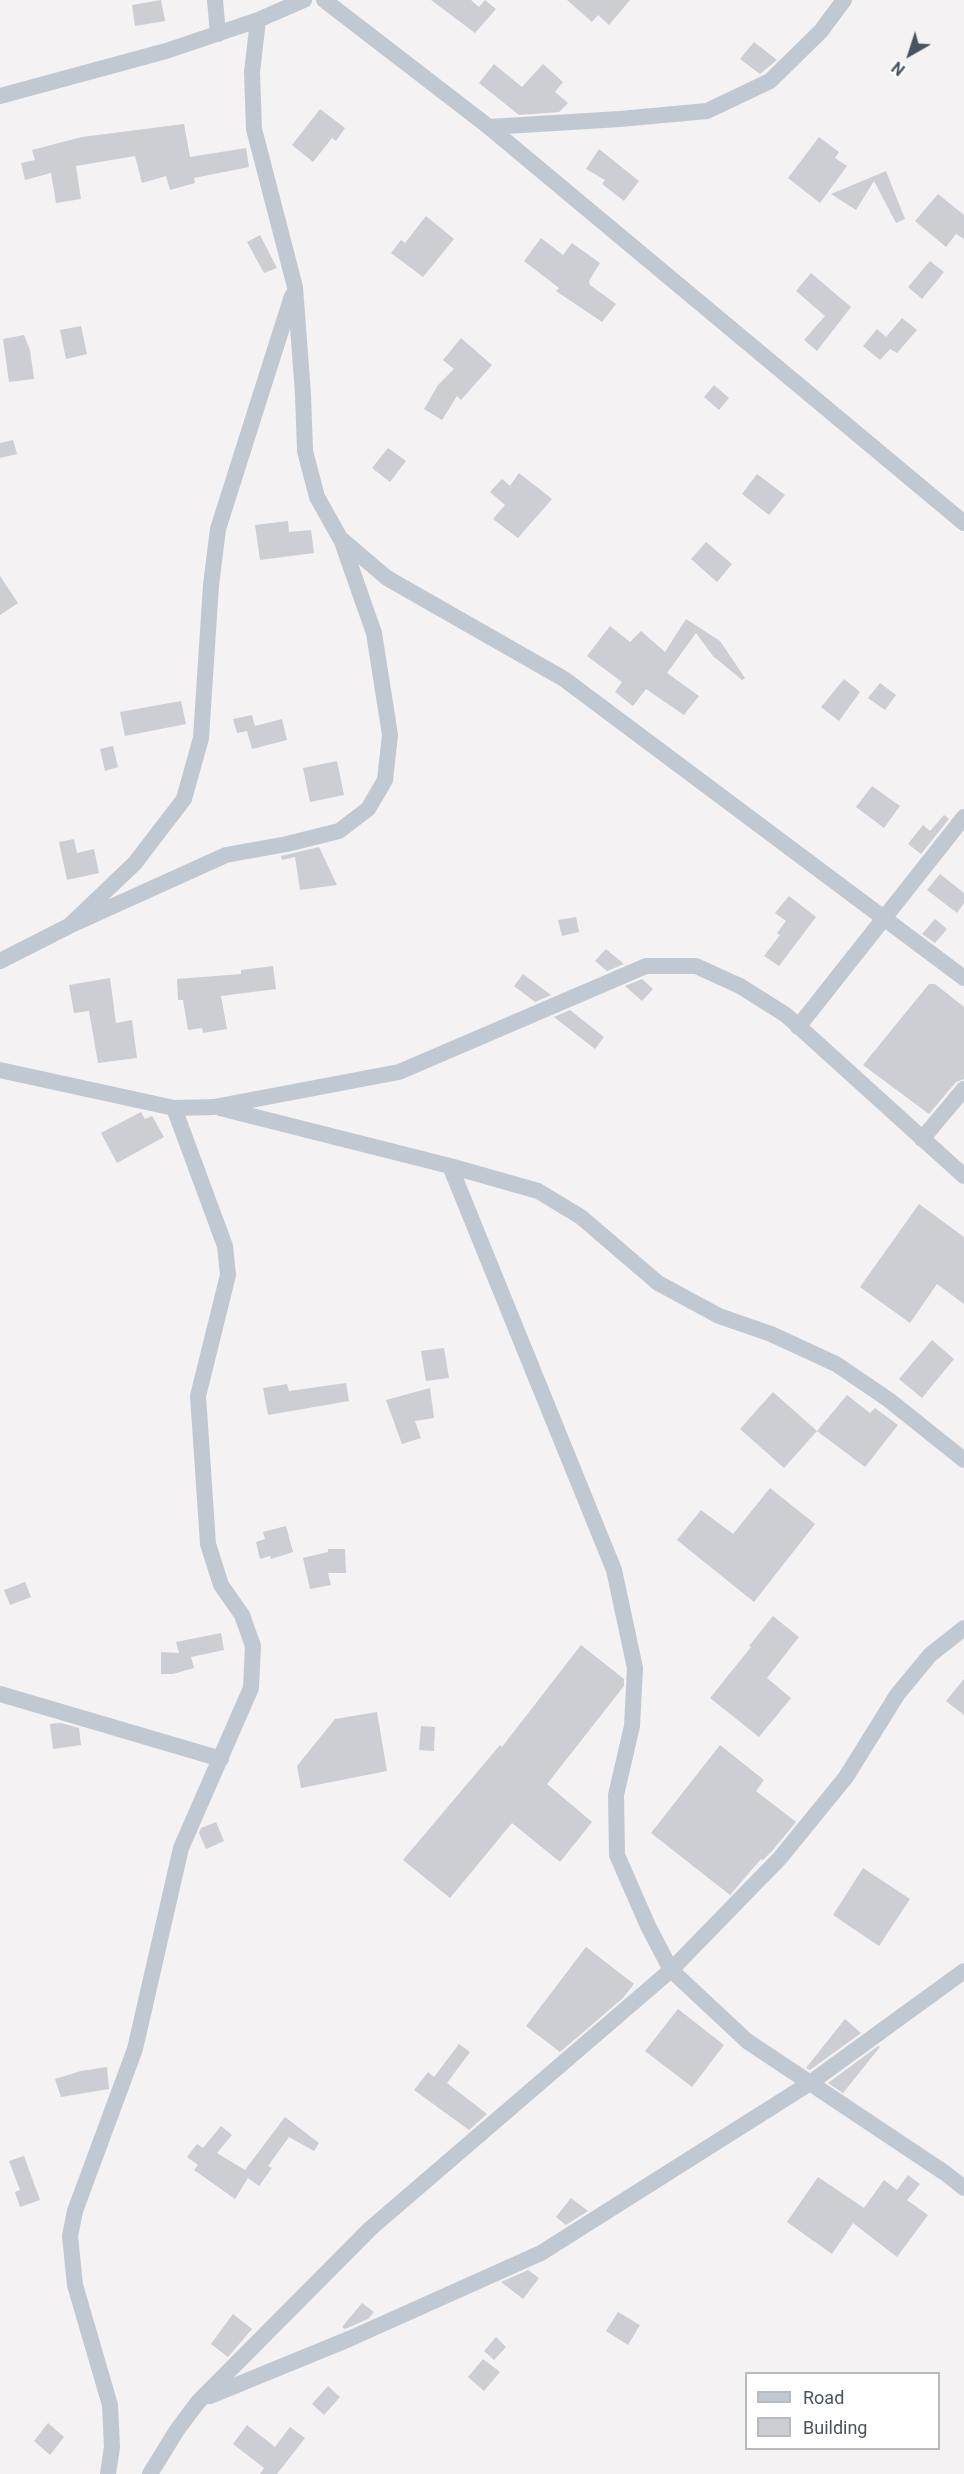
<!DOCTYPE html>
<style>
body{margin:0}
#map{position:relative;width:964px;height:2474px;overflow:hidden;background:#f4f2f2;font-family:Roboto,sans-serif}
canvas{display:block}
.legend{position:absolute;left:745px;top:2372px;width:195px;height:78px;box-sizing:border-box;background:#fff;border:2px solid #b7bbbf;margin:0;padding:8px 10px;list-style:none;font-size:18px;color:#4a5460}
.legend li{display:flex;align-items:center;gap:12px;height:30px}
.legend b{width:30px;border:2px solid #b7bbbf}
.north{position:absolute;left:880px;top:24px;width:60px;height:60px;-webkit-text-stroke:4px #fff;paint-order:stroke;rotate:219deg;font-size:16px;font-weight:700;line-height:24px;text-align:center;color:#4a5460}
.north::after{content:'';display:block;margin:auto;width:21px;height:27px;background:#4a5460;clip-path:polygon(50% 0,100% 100%,50% 72%,0 100%)}
</style>
<div id="map">
<canvas width="964" height="2474"></canvas>
<ul class="legend">
<li><b style="height:8px;background:#c0c9d1"></b>Road</li>
<li><b style="height:16px;background:#ccced4"></b>Building</li>
</ul>
<div class="north">N</div>
</div>
<script>
const ctx = document.querySelector('canvas').getContext('2d');
ctx.lineJoin = 'round';
function paint(path, color) { ctx.fillStyle = color; ctx.fill(path, 'evenodd'); }
const toPath = rows => new Path2D(rows.map(r => 'M' + r).join(''));
function strokePath(path, color, width, dash) { ctx.strokeStyle = color; ctx.lineWidth = width; ctx.lineCap = dash ? 'butt' : 'round'; ctx.setLineDash(dash || []); ctx.stroke(path); }
const building = toPath([
 [161,0,165,21,135,26,132,5],
 [431,0,471,0,479,7,485,0,496,9,475,33],
 [567,0,630,0,609,25,598,15,592,22],
 [754,42,777,60,760,74,740,59],
 [494,64,522,87,543,64,563,82,555,92,568,103,559,112,519,115,479,83],
 [320,109,345,128,336,141,332,138,313,162,292,145],
 [184,124,190,157,246,148,249,167,194,178,195,183,170,190,166,176,142,183,135,156,76,166,81,199,56,203,51,173,25,180,21,163,35,160,32,150,82,137],
 [819,137,839,152,835,158,847,166,820,203,788,178],
 [599,149,639,181,624,201,602,184,605,180,586,169],
 [886,171,905,219,896,223,874,181,856,210,831,194],
 [938,194,964,215,964,239,956,234,946,247,915,221],
 [426,216,454,239,423,277,391,253,401,240,405,243],
 [260,235,277,268,264,273,247,242],
 [541,238,563,255,572,243,600,263,589,281,590,285,616,304,602,322,556,291,559,288,524,261],
 [930,261,944,272,922,299,908,287],
 [811,273,851,307,817,351,804,340,825,316,796,291],
 [902,318,917,330,897,353,890,349,880,360,863,346,877,329,886,337],
 [81,326,87,354,66,359,60,330],
 [24,335,30,350,34,379,9,382,3,339],
 [461,338,492,365,461,400,457,396,442,420,424,409,438,385,454,369,443,360],
 [714,385,729,398,719,410,704,397],
 [13,440,17,454,0,458,0,443],
 [388,448,406,461,390,482,372,468],
 [519,473,552,499,518,538,493,519,505,505,490,492,502,479,510,486],
 [757,474,785,495,769,515,742,494],
 [288,521,289,532,311,530,314,553,260,560,255,525],
 [706,542,732,564,717,582,691,559],
 [0,576,18,603,0,615],
 [686,619,720,641,745,678,742,680,713,656,696,633,667,673,699,696,684,715,646,689,633,706,615,692,622,682,587,656,610,626,630,642,641,631,665,652],
 [844,679,860,692,839,721,821,707],
 [880,683,896,695,885,710,868,698],
 [181,701,186,724,125,736,120,712],
 [252,715,255,726,282,719,287,740,252,749,247,731,237,733,233,719],
 [113,746,118,767,105,771,100,749],
 [337,761,344,795,310,802,303,768],
 [872,786,900,806,884,828,856,807],
 [944,815,949,819,921,854,908,844,923,825,930,831],
 [74,839,77,853,94,849,99,873,67,880,59,842],
 [319,847,337,885,300,890,295,857,282,860,281,856],
 [940,874,964,893,964,903,957,913,927,890],
 [789,896,816,917,779,966,764,956,780,935,777,933,786,921,775,913],
 [576,917,579,932,562,936,558,920],
 [935,919,947,929,935,943,922,934],
 [606,949,624,964,607,971,595,961],
 [273,966,276,989,221,996,227,1029,203,1033,202,1028,188,1030,183,1000,178,1000,177,979,241,974,241,970],
 [523,974,551,995,535,1002,514,986],
 [110,978,116,1023,132,1020,137,1058,98,1063,89,1011,74,1013,69,985],
 [642,979,653,989,642,1001,625,986],
 [929,984,935,984,964,1007,964,1079,956,1082,929,1114,863,1065],
 [570,1010,604,1037,595,1049,554,1017],
 [141,1112,145,1119,152,1116,164,1137,117,1163,101,1133],
 [919,1204,964,1237,964,1304,937,1284,910,1323,860,1287],
 [932,1340,954,1359,922,1398,899,1379],
 [444,1348,449,1378,426,1381,421,1351],
 [346,1383,349,1401,268,1415,263,1388,287,1384,289,1391],
 [430,1388,434,1418,415,1421,421,1438,402,1444,386,1400],
 [773,1392,817,1431,784,1468,740,1429],
 [847,1395,870,1413,875,1408,898,1425,865,1467,817,1431],
 [770,1488,815,1524,754,1602,677,1540,701,1510,733,1534],
 [286,1526,293,1552,271,1559,270,1556,260,1559,256,1542,265,1539,263,1532],
 [328,1549,345,1549,346,1573,328,1573,331,1585,310,1589,303,1558,328,1552],
 [25,1582,31,1597,10,1605,4,1590],
 [773,1616,799,1637,767,1678,791,1698,759,1737,710,1698,751,1647,749,1646],
 [221,1633,224,1650,191,1657,194,1668,173,1674,161,1674,161,1652,179,1653,176,1642],
 [581,1645,624,1679,624,1686,547,1784,592,1822,560,1862,512,1823,450,1898,403,1860,500,1745,502,1747],
 [964,1679,964,1715,946,1701],
 [377,1712,387,1771,301,1788,297,1766,335,1719],
 [61,1723,79,1728,81,1745,53,1749,50,1724],
 [421,1726,435,1727,434,1751,419,1750],
 [720,1745,764,1780,756,1791,796,1822,772,1851,763,1860,761,1859,730,1895,651,1833],
 [216,1822,224,1841,206,1849,199,1833,201,1828],
 [863,1868,910,1899,879,1946,833,1915],
 [586,1947,634,1984,623,1998,560,2052,526,2026],
 [678,2009,724,2045,692,2087,645,2051],
 [845,2019,861,2033,810,2070,806,2068],
 [459,2044,470,2052,447,2083,487,2114,469,2130,414,2090,428,2072,434,2077],
 [878,2046,880,2047,843,2093,828,2083],
 [107,2067,109,2089,61,2097,55,2079,81,2071],
 [285,2117,319,2143,314,2151,289,2137,268,2166,272,2168,259,2186,248,2178,235,2199,194,2170,198,2165,187,2157,197,2144,203,2148,221,2126,232,2135,217,2153,245,2170],
 [24,2156,40,2200,20,2207,15,2192,20,2190,9,2161],
 [908,2175,920,2184,907,2200,928,2215,897,2257,853,2223,832,2254,787,2222,818,2177,864,2208,884,2180,897,2190],
 [571,2198,588,2211,566,2225,556,2217],
 [528,2270,539,2278,523,2299,501,2282],
 [362,2303,374,2312,368,2319,345,2329,342,2327],
 [618,2312,640,2325,628,2345,606,2331],
 [233,2314,252,2329,228,2357,211,2344],
 [496,2337,506,2347,494,2360,484,2351],
 [483,2359,500,2372,484,2391,468,2377],
 [328,2386,340,2397,324,2415,312,2404],
 [48,2423,64,2437,50,2455,34,2441],
 [247,2425,275,2447,290,2427,305,2438,277,2474,260,2474,264,2468,233,2444]
]);
const minor = toPath([
 [215,0,218,34],
 [324,0,489,127,964,523],
 [258,20,252,72,254,129,295,287,303,394,305,451,317,497,340,538,387,578,564,679,964,978],
 [0,96,166,51,258,20,304,0],
 [489,127,620,119,707,111,770,81,821,31,844,0],
 [69,926,135,863,184,799,201,738,211,585,218,529,292,296],
 [0,961,69,926,226,855,287,844,339,831,368,809,385,780,390,735,374,633,341,539],
 [798,1027,964,817],
 [0,1070,174,1108,214,1107,399,1072,646,966,696,966,740,986,786,1015,964,1176],
 [220,1108,450,1166,538,1191,581,1217,658,1283,719,1316,771,1334,836,1364,889,1400,964,1460],
 [922,1139,964,1089],
 [450,1166,614,1570,635,1668,632,1726,616,1795,617,1855,648,1926,671,1970,747,2041,945,2173,964,2188],
 [0,1694,221,1759],
 [210,2396,349,2339,541,2253,810,2083,964,1971],
 [108,2474,112,2447,110,2405,75,2285,70,2236,75,2211,135,2049,181,1848,251,1688,253,1646,242,1615,221,1585,208,1544,198,1396,228,1275,225,1246,174,1108],
 [150,2474,177,2430,198,2402,371,2228,671,1970,780,1858,846,1777,897,1695,930,1655,964,1628]
]);
paint(building, '#ccced4');
strokePath(minor, '#c0c9d1', 16);
</script>
